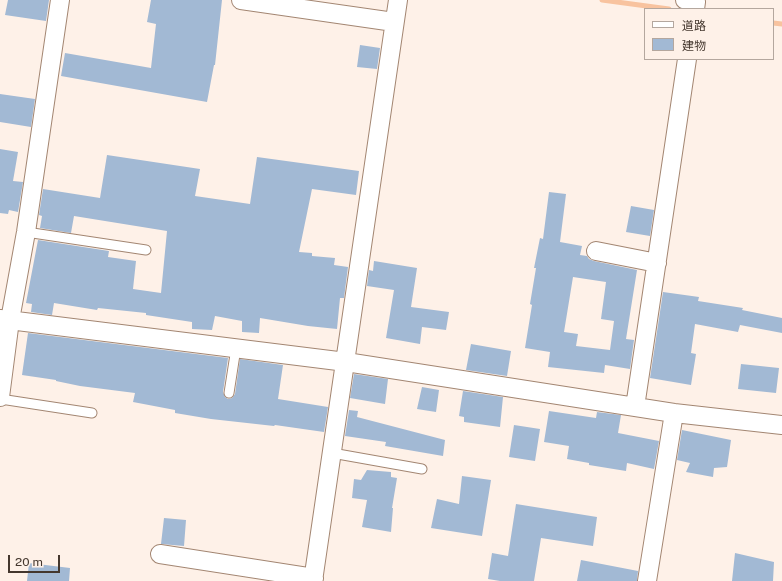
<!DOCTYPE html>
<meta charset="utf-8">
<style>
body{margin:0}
#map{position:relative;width:782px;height:581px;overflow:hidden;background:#fef1e8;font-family:"Public Sans","Noto Sans JP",sans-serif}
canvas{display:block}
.legend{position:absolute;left:644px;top:8px;width:130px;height:52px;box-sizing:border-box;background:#fef1e8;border:1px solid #b4a79e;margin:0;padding:5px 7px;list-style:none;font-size:12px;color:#44372e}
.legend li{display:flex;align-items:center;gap:8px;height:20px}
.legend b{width:20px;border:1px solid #b4a79e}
.scale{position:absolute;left:8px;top:555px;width:52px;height:18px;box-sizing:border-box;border:2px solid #44372e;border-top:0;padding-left:5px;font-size:12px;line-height:14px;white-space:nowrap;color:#44372e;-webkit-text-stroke:3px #fef1e8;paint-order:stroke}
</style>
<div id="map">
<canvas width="782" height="581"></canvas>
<ul class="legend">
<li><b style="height:5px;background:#fff"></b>道路</li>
<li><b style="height:11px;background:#a2b9d4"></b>建物</li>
</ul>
<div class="scale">20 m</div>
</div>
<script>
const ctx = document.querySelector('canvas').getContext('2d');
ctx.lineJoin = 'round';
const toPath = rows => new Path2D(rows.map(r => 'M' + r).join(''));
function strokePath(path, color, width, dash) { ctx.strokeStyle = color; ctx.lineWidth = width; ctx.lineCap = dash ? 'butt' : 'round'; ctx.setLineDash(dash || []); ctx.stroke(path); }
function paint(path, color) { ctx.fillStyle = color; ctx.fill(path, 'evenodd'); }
const stream = toPath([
 [602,0,669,9],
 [773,23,782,24]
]);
const building = toPath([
 [8,0,49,0,46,21,5,15],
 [151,0,222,0,215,65,214,65,207,102,61,76,65,53,151,68,156,24,147,22],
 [360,45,380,48,377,69,357,67],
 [0,94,35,99,31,127,0,122],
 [0,149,18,152,13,181,23,182,18,212,9,210,8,214,0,213],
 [107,155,200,169,195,196,250,204,257,157,359,171,356,195,312,189,299,252,312,253,312,256,335,258,334,265,348,267,344,298,340,298,337,329,308,326,260,318,259,333,242,332,242,321,215,316,212,330,192,329,192,322,146,315,146,313,98,308,97,310,54,303,52,315,31,312,32,304,26,303,38,240,109,251,108,257,136,261,133,289,161,293,167,231,74,216,71,233,40,228,42,216,39,215,43,189,100,198],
 [549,192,566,194,560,242,582,246,580,255,587,256,589,259,594,261,637,270,626,339,634,340,630,369,605,365,604,373,548,367,550,352,525,348,532,305,530,304,536,268,534,268,540,238,543,239],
 [573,277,606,282,601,319,614,321,610,350,576,346,578,334,564,332],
 [631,206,654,210,650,236,626,232],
 [374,261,417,268,411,307,449,312,446,330,422,327,420,344,386,338,394,290,367,286,369,270,373,271],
 [663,292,699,297,698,301,743,308,742,310,782,318,782,333,740,325,738,332,695,324,691,353,696,354,691,385,650,378],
 [28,333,228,358,223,392,225,397,228,399,232,398,235,394,240,359,283,365,278,399,328,407,324,432,275,425,274,426,211,419,175,413,175,410,133,402,135,393,80,386,56,381,56,380,22,375],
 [471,344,511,351,507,376,466,370],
 [741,364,779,368,776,393,738,389],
 [354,374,388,379,385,404,350,398],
 [422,387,439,390,436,412,417,409],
 [463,391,503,397,500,427,464,422,464,417,459,416],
 [349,410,358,411,357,417,445,440,443,456,385,446,386,442,345,436],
 [549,411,596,418,597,412,621,415,618,433,659,441,654,469,627,463,626,471,589,465,589,463,567,459,569,446,544,442],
 [514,425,540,429,535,461,509,457],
 [682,430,731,440,727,467,714,468,713,477,686,472,690,463,677,460],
 [367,470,391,472,391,477,397,478,392,508,393,508,391,532,362,527,367,500,352,498,354,479,361,480],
 [462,476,491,480,482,536,431,528,437,499,459,504],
 [516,504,597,517,593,546,541,538,534,581,500,581,488,579,492,553,508,556],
 [164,518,186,520,184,546,161,544],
 [735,553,774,562,773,581,732,581],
 [581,560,638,571,637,581,577,581],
 [29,563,70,568,69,581,27,581]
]);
const lane = toPath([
 [26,232,146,250],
 [229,393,236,348],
 [0,399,92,413],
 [332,453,422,469]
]);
const street = toPath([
 [241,0,394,22],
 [685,0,696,2,695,9],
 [596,251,657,263],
 [0,319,346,362,674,413,782,425],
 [0,397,10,320,26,232,60,0],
 [635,407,687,59],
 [160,554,314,578],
 [313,581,398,0],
 [647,581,674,413]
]);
strokePath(stream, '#f8c39f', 5);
paint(building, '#a2b9d4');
strokePath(lane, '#a38672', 11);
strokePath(street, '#a38672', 20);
strokePath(lane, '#fff', 9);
strokePath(street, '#fff', 18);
</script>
